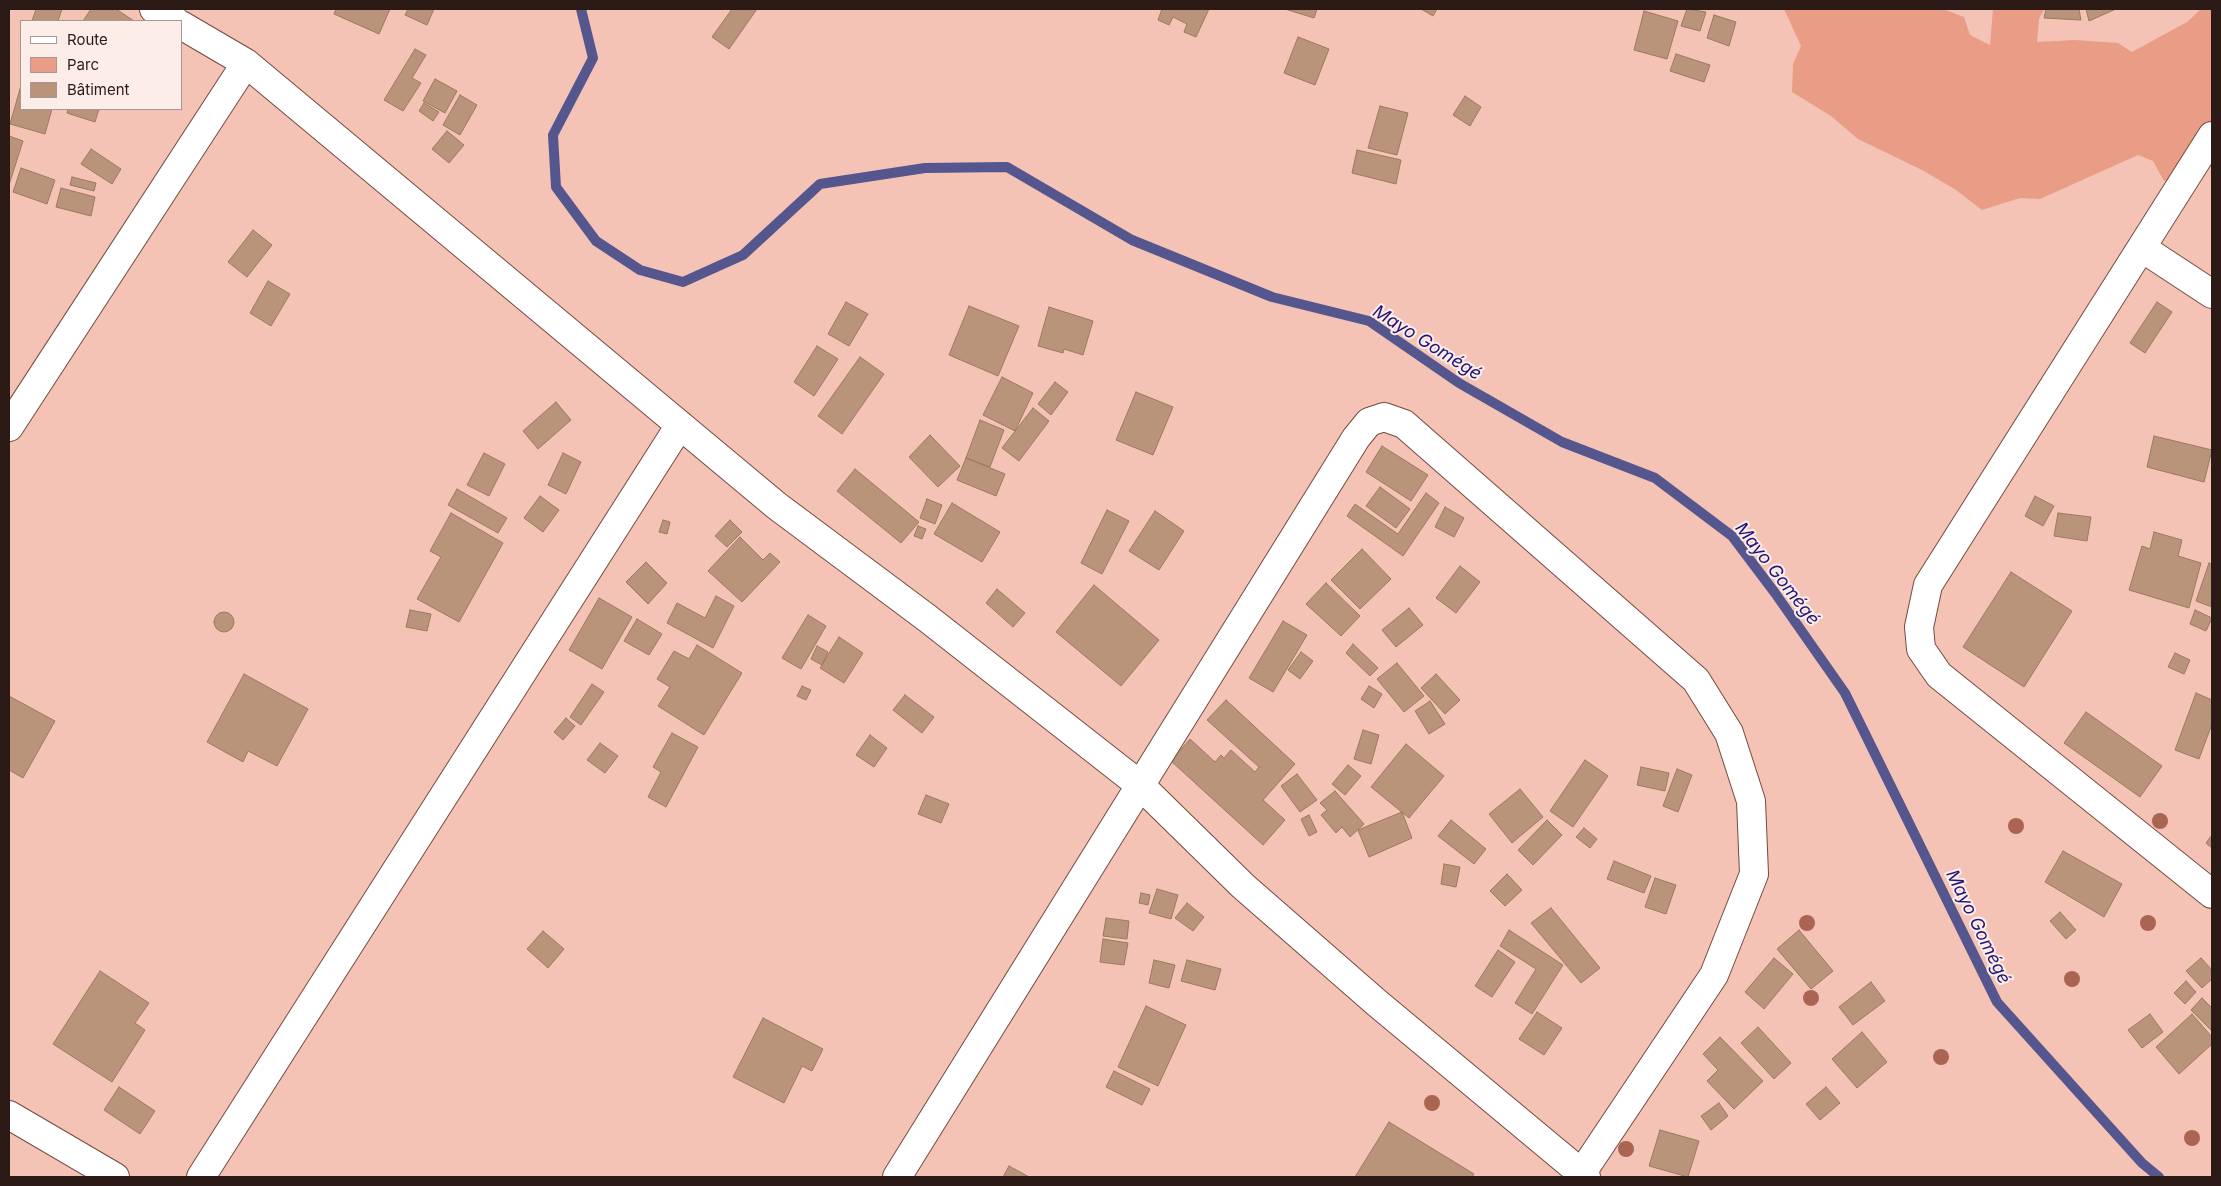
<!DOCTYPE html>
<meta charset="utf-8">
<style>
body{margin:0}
#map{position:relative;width:2221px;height:1186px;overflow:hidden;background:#f4c3b6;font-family:Inter,sans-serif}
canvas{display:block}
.frame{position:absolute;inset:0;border:10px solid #2b1915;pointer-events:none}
.legend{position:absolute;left:20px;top:20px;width:162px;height:90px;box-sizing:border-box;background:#fcede9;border:1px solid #a89894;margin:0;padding:6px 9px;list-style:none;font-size:15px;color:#2b1915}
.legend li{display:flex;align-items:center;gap:10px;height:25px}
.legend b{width:25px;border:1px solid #a89894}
</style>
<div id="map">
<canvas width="2221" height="1186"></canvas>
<div class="frame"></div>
<ul class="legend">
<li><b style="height:6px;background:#fff"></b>Route</li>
<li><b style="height:14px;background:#e99c86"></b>Parc</li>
<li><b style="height:14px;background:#ba947a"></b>Bâtiment</li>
</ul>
</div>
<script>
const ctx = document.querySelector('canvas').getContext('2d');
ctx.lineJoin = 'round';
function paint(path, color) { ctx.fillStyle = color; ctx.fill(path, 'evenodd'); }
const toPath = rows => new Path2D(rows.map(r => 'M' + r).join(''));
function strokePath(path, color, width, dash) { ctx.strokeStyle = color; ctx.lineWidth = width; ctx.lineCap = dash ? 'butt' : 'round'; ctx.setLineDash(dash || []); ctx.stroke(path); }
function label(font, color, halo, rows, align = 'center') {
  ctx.font = font + ' Inter,sans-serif'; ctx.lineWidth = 4; ctx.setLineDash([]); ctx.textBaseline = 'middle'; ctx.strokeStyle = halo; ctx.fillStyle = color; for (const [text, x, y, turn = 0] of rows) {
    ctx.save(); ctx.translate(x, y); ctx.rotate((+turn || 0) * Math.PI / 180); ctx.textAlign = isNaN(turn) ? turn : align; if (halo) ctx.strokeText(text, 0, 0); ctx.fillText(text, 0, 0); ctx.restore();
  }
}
const green = toPath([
 [1784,9,1943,9,1964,17,1970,35,1990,45,1993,9,2044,9,2039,19,2037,42,2075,40,2118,43,2132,52,2187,22,2201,9,2212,9,2212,146,2194,176,2164,181,2153,161,2138,155,2040,199,2020,198,1982,210,1956,190,1924,171,1858,139,1831,116,1792,92,1793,64,1801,46]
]);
const stream = toPath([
 [581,9,593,58,553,135,556,187,596,241,640,270,683,282,743,255,820,184,925,168,1007,167,1132,240,1272,297,1369,321,1459,383,1562,442,1655,478,1732,536,1775,593,1845,693,1997,1002,2142,1163,2159,1177]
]);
const building = toPath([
 [36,9,62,9,58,21,32,21,36,9],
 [91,9,116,9,134,21,83,21,91,9],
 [336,9,390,9,379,34,334,14,336,9],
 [408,9,434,9,427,25,405,15,408,9],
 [732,9,757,9,729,49,712,37,732,9],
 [1162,9,1209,9,1196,37,1184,32,1187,24,1173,17,1169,25,1158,20,1162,9],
 [1285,9,1317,9,1314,18,1285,9],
 [1421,9,1437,9,1433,16,1421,9],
 [1687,9,1706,12,1700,31,1681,26,1687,9],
 [2046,9,2079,9,2081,20,2044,18,2046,9],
 [2086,9,2116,9,2089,21,2086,9],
 [1644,11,1678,21,1667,59,1634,50,1644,11],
 [1714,15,1736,22,1729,46,1707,38,1714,15],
 [1298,37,1329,49,1315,85,1284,73,1298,37],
 [415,49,426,55,412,78,421,83,403,111,384,100,415,49],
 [1676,54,1710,65,1704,82,1670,71,1676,54],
 [435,79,457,91,445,113,423,101,435,79],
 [20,89,21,109,52,109,45,134,10,124,20,89],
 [460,95,477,105,460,135,443,125,460,95],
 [1465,96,1481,107,1470,126,1453,115,1465,96],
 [424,103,439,112,433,121,419,111,424,103],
 [1380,106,1408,113,1397,155,1368,148,1380,106],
 [68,109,99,109,95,122,67,113,68,109],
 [447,131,464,145,449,163,432,149,447,131],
 [9,136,23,141,9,185,9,136],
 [91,149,121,169,112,184,81,164,91,149],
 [1357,150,1401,160,1396,184,1352,173,1357,150],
 [21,168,55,180,47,204,13,192,21,168],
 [72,177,96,183,94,191,70,185,72,177],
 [61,188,95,197,91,216,56,207,61,188],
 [253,230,272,245,247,277,228,262,253,230],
 [268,281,290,294,271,326,250,313,268,281],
 [846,302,868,314,849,346,828,334,846,302],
 [2157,302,2172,312,2145,353,2130,343,2157,302],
 [969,306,1019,326,998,376,949,355,969,306],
 [1049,307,1093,321,1083,355,1064,349,1063,353,1038,346,1049,307],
 [817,346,838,359,814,396,794,382,817,346],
 [860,357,884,374,842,434,818,416,860,357],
 [1002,377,1033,393,1015,431,983,415,1002,377],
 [1055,382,1068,392,1051,415,1038,404,1055,382],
 [1136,392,1173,407,1153,455,1116,440,1136,392],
 [556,402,571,420,538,449,523,431,556,402],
 [1033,408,1049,421,1019,461,1002,448,1033,408],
 [980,420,1004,430,990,467,966,458,980,420],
 [930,435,960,466,938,487,909,457,930,435],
 [2154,436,2212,450,2204,482,2147,467,2154,436],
 [1382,446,1428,475,1411,501,1366,472,1382,446],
 [484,453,505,464,489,496,467,485,484,453],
 [563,453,581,462,566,494,548,485,563,453],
 [966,458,1005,474,996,496,957,480,966,458],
 [855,469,919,522,901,543,837,491,855,469],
 [1380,487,1410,509,1396,528,1366,506,1380,487],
 [457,489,507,518,498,533,448,505,457,489],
 [1426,493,1439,503,1403,556,1347,516,1355,504,1398,534,1426,493],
 [540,496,559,510,543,532,524,518,540,496],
 [2035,496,2054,506,2043,526,2025,516,2035,496],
 [927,499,942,505,935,524,920,518,927,499],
 [952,503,1000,532,982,562,934,534,952,503],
 [1445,507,1464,518,1454,537,1435,527,1445,507],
 [1107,510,1129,521,1102,574,1081,563,1107,510],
 [1155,511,1184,531,1159,570,1129,551,1155,511],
 [451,513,503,543,459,622,417,599,441,557,430,551,451,513],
 [2058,513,2091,517,2087,541,2054,536,2058,513],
 [663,520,670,522,667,534,659,532,663,520],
 [730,520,742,532,727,547,715,536,730,520],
 [918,526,926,529,922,539,914,536,918,526],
 [2154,532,2182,540,2178,556,2201,563,2189,608,2129,590,2142,546,2150,549,2154,532],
 [740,537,763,560,770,553,780,562,742,602,708,571,740,537],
 [1362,549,1391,579,1360,609,1331,580,1362,549],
 [646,562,667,583,648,604,626,582,646,562],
 [2209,563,2212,564,2212,607,2196,601,2209,563],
 [1460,566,1480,582,1456,613,1436,598,1460,566],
 [2011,572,2072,611,2024,687,1963,647,2011,572],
 [1326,583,1360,616,1341,636,1306,604,1326,583],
 [1094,585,1159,640,1121,686,1056,632,1094,585],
 [997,589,1025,613,1013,627,986,603,997,589],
 [716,596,734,606,713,648,667,623,677,603,705,618,716,596],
 [599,598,632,617,602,669,569,650,599,598],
 [1409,608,1423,625,1396,647,1382,630,1409,608],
 [410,610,431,614,427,631,406,627,410,610],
 [2195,610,2212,618,2206,631,2190,624,2195,610],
 '214 622a10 10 0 1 1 20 0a10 10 0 1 1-20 0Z',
 [808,615,826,626,801,669,782,658,808,615],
 [637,619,662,634,649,655,624,641,637,619],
 [1283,621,1307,635,1273,692,1249,678,1283,621],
 [839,637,863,653,844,683,820,668,839,637],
 [1353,644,1378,668,1370,676,1346,653,1353,644],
 [697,645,742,673,704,735,658,706,670,687,657,679,674,651,689,659,697,645],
 [817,646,828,652,822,665,811,659,817,646],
 [1301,652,1313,661,1300,679,1288,670,1301,652],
 [2175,653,2190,660,2184,674,2168,667,2175,653],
 [1397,663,1424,696,1404,712,1377,679,1397,663],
 [244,674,308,709,277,766,248,751,243,762,207,742,244,674],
 [1436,674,1460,700,1445,714,1421,688,1436,674],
 [592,684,604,692,581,725,570,717,592,684],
 [802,686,811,690,806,700,797,696,802,686],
 [1369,686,1382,694,1374,708,1361,699,1369,686],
 [2196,693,2212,700,2212,724,2199,759,2175,750,2196,693],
 [905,695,934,717,922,733,893,710,905,695],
 [9,696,55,721,23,778,9,770,9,696],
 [1226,700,1295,764,1263,800,1285,820,1263,845,1171,761,1190,739,1215,762,1221,755,1224,758,1231,750,1255,772,1259,767,1207,720,1226,700],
 [1430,701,1445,724,1429,734,1415,711,1430,701],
 [2086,712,2162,766,2140,797,2064,743,2086,712],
 [566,718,575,726,563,740,554,732,566,718],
 [1363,730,1379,735,1371,764,1354,759,1363,730],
 [672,733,698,747,666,807,648,797,661,772,653,767,672,733],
 [870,735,887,748,874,767,856,755,870,735],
 [600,743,618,756,605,773,587,760,600,743],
 [1406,744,1444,776,1409,818,1371,787,1406,744],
 [1585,760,1608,776,1573,827,1550,811,1585,760],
 [1348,765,1361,776,1345,795,1332,784,1348,765],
 [1641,767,1669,773,1665,791,1637,785,1641,767],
 [1677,769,1692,775,1678,812,1663,806,1677,769],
 [1297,774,1317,800,1300,812,1281,786,1297,774],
 [1520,789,1543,817,1512,843,1489,814,1520,789],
 [1335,791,1364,824,1350,837,1342,827,1336,833,1321,815,1327,810,1320,803,1335,791],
 [926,795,949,804,941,823,918,814,926,795],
 [1402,812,1412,838,1369,857,1358,830,1402,812],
 [1309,815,1317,832,1309,836,1301,819,1309,815],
 [1451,820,1486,849,1474,864,1438,836,1451,820],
 [1547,820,1562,835,1533,865,1518,850,1547,820],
 [1584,828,1597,839,1590,848,1576,837,1584,828],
 [2212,835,2212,848,2206,843,2212,835],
 [2063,851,2122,884,2104,917,2045,882,2063,851],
 [1614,861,1651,876,1644,893,1607,879,1614,861],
 [1444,864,1460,867,1456,887,1441,884,1444,864],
 [1507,874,1522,890,1505,906,1490,891,1507,874],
 [1655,878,1676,885,1666,914,1645,907,1655,878],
 [1157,889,1178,895,1171,919,1149,913,1157,889],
 [1141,893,1150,895,1148,905,1139,903,1141,893],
 [1187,903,1204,917,1193,931,1175,918,1187,903],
 [1551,908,1600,968,1581,983,1531,923,1551,908],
 [2060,912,2076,930,2066,939,2050,921,2060,912],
 [1106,918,1129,921,1127,939,1103,936,1106,918],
 [1509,930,1563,965,1532,1014,1515,1003,1536,969,1500,946,1509,930],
 [1799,930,1833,971,1811,989,1777,949,1799,930],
 [543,931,564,949,548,968,527,949,543,931],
 [1103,939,1128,943,1124,965,1100,962,1103,939],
 [1498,950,1515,962,1492,997,1475,986,1498,950],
 [1774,958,1793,974,1764,1009,1745,992,1774,958],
 [2201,958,2212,970,2212,979,2202,988,2186,971,2201,958],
 [1154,960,1175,965,1169,988,1149,983,1154,960],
 [1187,960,1221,969,1215,990,1181,981,1187,960],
 [100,971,149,1003,135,1023,145,1030,112,1082,53,1044,100,971],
 [2186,981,2196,992,2185,1004,2174,993,2186,981],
 [1871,982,1885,1001,1853,1025,1839,1007,1871,982],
 [2202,998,2212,1008,2212,1031,2191,1010,2202,998],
 [1146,1006,1186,1025,1158,1086,1118,1067,1146,1006],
 [1537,1012,1562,1028,1544,1055,1519,1039,1537,1012],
 [2150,1014,2163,1032,2142,1048,2128,1030,2150,1014],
 [2192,1014,2212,1037,2212,1044,2179,1074,2156,1047,2192,1014],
 [763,1018,823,1049,812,1071,802,1066,784,1103,733,1077,763,1018],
 [1758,1027,1791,1063,1774,1079,1741,1043,1758,1027],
 [1862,1032,1887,1062,1857,1088,1832,1059,1862,1032],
 [1720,1037,1763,1081,1734,1109,1707,1081,1718,1070,1703,1054,1720,1037],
 [1114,1071,1150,1089,1142,1105,1106,1087,1114,1071],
 [119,1087,155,1111,140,1134,104,1110,119,1087],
 [1826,1087,1840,1103,1820,1120,1806,1104,1826,1087],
 [1719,1103,1728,1116,1711,1130,1701,1116,1719,1103],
 [1389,1122,1474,1174,1472,1177,1355,1177,1389,1122],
 [1660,1130,1699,1141,1688,1177,1649,1166,1660,1130],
 [1009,1166,1029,1177,1003,1177,1009,1166]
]);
const street = toPath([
 [154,9,175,21],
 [181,25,246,63],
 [2212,136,1928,585,1919,627,1921,649,1939,675,2212,894],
 [2142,248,2212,294],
 [9,427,246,63,777,506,927,618,1140,785,1243,886,1377,1003,1586,1177],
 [9,1115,115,1177],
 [201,1177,680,425],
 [897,1177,1356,438,1369,422,1384,417,1404,424,1696,680,1729,733,1751,801,1754,874,1714,975,1579,1177]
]);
const trees = [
 [2160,821],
 [2016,826],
 [1807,923],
 [2148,923],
 [2072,979],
 [1811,998],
 [1941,1057],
 [1432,1103],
 [2192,1138],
 [1626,1149]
];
const waterNames = [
 ["Mayo Gomégé",1427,343,32],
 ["Mayo Gomégé",1777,574,52],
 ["Mayo Gomégé",1978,927,64]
];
paint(green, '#e99c86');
strokePath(stream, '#54568d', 10);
paint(building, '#ba947a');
strokePath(building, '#9d785f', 1);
strokePath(street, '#734b3f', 30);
strokePath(street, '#fff', 28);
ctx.fillStyle = '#a96452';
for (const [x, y] of trees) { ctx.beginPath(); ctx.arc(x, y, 8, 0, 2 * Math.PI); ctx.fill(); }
label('italic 18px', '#201577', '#fcede9', waterNames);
</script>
